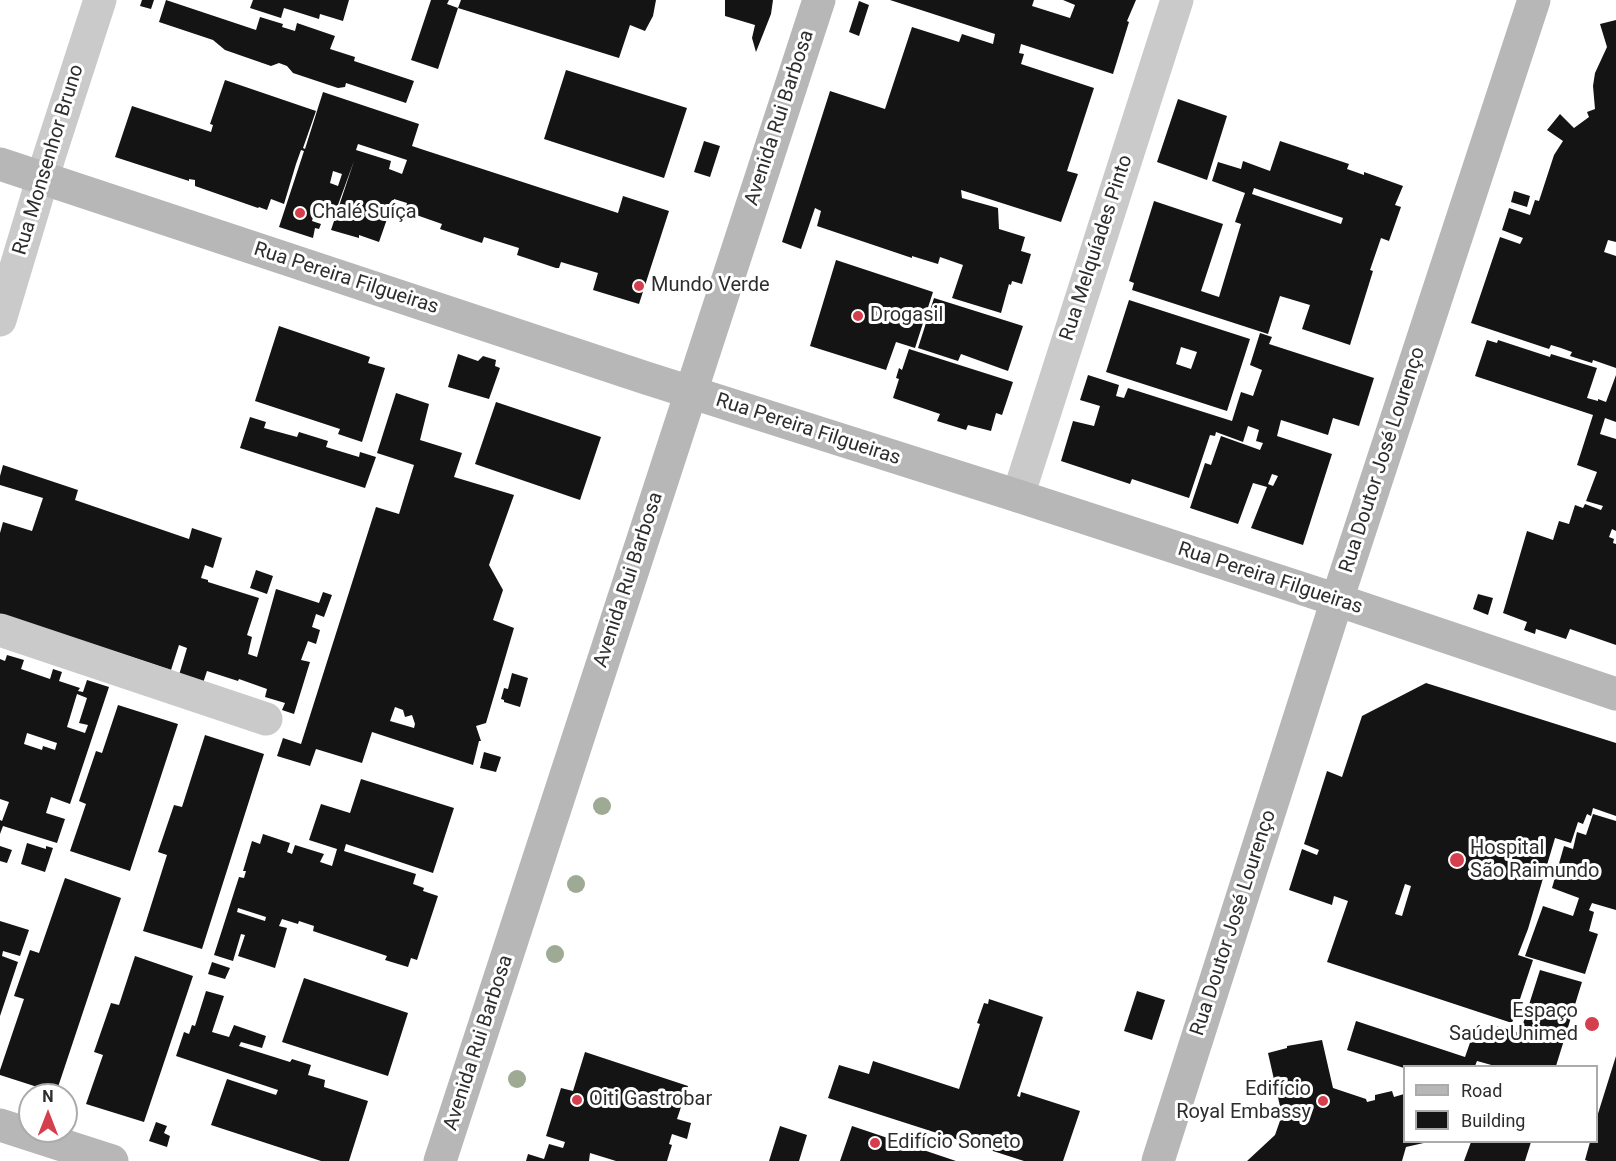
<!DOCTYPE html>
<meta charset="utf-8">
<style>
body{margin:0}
#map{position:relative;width:1616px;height:1161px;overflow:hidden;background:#fff;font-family:Roboto,sans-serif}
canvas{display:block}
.legend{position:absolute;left:1403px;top:1065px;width:195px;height:78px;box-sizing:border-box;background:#fff;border:2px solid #ababab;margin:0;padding:8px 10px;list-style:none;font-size:18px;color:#2d2d2d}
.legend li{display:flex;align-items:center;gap:12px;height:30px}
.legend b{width:30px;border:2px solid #ababab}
.north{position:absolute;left:18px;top:1083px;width:60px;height:60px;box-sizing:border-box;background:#fff;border:2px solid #ababab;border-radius:50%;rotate:0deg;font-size:16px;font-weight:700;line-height:24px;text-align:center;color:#2d2d2d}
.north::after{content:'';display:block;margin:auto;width:21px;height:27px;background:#d53e4c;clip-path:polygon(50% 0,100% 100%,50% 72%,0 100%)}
</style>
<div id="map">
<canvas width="1616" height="1161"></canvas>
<ul class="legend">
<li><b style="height:8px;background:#b7b7b7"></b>Road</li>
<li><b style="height:16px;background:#141414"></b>Building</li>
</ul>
<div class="north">N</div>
</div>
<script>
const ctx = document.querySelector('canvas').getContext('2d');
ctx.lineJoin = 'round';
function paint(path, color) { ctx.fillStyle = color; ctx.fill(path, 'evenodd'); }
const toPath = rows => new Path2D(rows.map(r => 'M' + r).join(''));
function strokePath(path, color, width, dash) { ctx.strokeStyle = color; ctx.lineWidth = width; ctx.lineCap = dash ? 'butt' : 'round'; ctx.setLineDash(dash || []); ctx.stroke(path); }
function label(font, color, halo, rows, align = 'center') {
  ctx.font = font + ' Roboto,sans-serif'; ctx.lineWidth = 6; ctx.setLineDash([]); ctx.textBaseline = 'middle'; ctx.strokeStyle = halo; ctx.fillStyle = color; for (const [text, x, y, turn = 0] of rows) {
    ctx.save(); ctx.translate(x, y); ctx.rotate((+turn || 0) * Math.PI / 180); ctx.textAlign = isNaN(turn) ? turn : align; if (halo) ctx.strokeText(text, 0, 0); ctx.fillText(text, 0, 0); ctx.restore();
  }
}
const building = toPath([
 [142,0,154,0,151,9,140,6],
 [166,0,256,30,260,17,283,24,282,27,295,31,297,23,335,36,330,49,355,57,354,61,414,81,406,103,346,83,345,87,338,88,293,73,287,66,279,63,271,66,225,50,213,40,159,22],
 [253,0,349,0,343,21,320,14,319,19,284,8,281,18,250,8],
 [431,0,449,0,447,4,458,8,461,0,656,0,653,16,645,31,630,25,619,58,458,8,438,69,411,60],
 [725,0,773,0,771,14,756,52,752,38,755,25,725,16],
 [890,0,1034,0,1032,6,1070,18,1075,5,1063,0,1136,0,1127,21,1129,22,1113,74,1021,44,1019,53,1024,54,1021,64,1094,88,1067,171,1078,174,1061,222,961,190,962,198,998,208,999,229,1025,237,1021,251,1031,254,1022,284,1012,281,1011,285,1009,284,1001,313,952,298,963,265,940,257,938,264,912,256,912,258,817,226,821,211,815,208,801,249,782,242,830,91,885,109,912,27,959,42,962,34,993,44,995,34],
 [859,1,869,5,859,36,849,32],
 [1616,20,1616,242,1608,240,1604,252,1616,256,1616,368,1593,360,1592,363,1570,356,1572,352,1561,348,1551,345,1549,349,1471,323,1500,237,1520,244,1523,238,1502,230,1509,208,1530,215,1535,200,1539,201,1554,155,1563,141,1547,130,1560,114,1574,128,1589,117,1587,112,1595,109,1593,86,1595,73,1607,47,1600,24],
 [566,70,687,108,664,178,544,139],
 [225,80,316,111,303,148,305,149,323,92,419,124,412,146,424,150,618,213,623,196,669,211,639,304,593,290,598,273,561,262,559,268,556,268,517,255,519,248,484,237,482,243,440,229,442,224,405,211,407,203,394,199,379,242,359,235,359,238,331,230,354,161,335,213,331,212,332,209,317,204,312,221,321,224,319,229,315,228,313,238,279,227,304,151,301,150,296,164,284,204,271,199,267,210,259,207,258,208,195,186,195,180,189,179,189,181,115,157,132,106,211,132,213,125,210,124],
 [358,144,407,160,402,174,389,169,391,161,356,150],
 [333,171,342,174,338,186,330,183],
 [1178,99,1227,116,1207,180,1157,162],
 [704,141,720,146,710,177,694,172],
 [1280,141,1349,164,1347,169,1364,175,1364,172,1403,186,1395,205,1401,207,1389,241,1381,238,1370,270,1373,271,1350,345,1302,329,1310,305,1280,296,1268,334,1132,290,1134,283,1129,281,1154,201,1223,224,1201,291,1219,297,1241,224,1235,222,1245,193,1212,181,1218,162,1241,169,1243,161,1270,171],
 [1254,188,1343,218,1341,224,1252,194],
 [1514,191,1530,196,1527,207,1511,202],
 [836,260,933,292,915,348,896,342,886,370,810,346],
 [934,298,1023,326,1008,371,961,354,958,361,918,348],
 [1129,300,1250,339,1227,411,1106,372],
 [1181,347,1197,352,1191,369,1176,364],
 [279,326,370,357,368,363,385,368,362,442,338,434,340,429,255,401],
 [1260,333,1272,337,1269,344,1374,378,1359,426,1333,418,1328,435,1281,420,1277,436,1332,454,1303,545,1251,528,1267,487,1253,483,1238,524,1190,508,1205,463,1211,465,1221,436,1260,450,1263,443,1256,441,1259,430,1248,426,1243,442,1216,432,1215,436,1210,435,1189,498,1132,479,1130,484,1061,461,1073,421,1094,426,1100,406,1080,400,1088,375,1119,385,1116,396,1124,398,1128,388,1232,421,1241,392,1253,396,1262,370,1250,365],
 [1272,474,1278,476,1273,486,1268,484],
 [1487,340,1497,343,1498,340,1550,357,1551,354,1597,368,1587,398,1598,401,1598,399,1606,402,1616,375,1616,422,1605,418,1600,434,1616,439,1616,531,1612,529,1609,537,1614,539,1613,543,1616,544,1616,645,1570,629,1566,639,1536,629,1535,634,1524,630,1527,622,1503,613,1527,531,1553,540,1559,521,1569,524,1575,505,1583,508,1585,504,1601,510,1603,506,1586,501,1597,472,1577,465,1593,415,1475,376],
 [909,349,1013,382,1002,415,996,413,991,431,968,425,966,430,937,421,940,414,893,398,899,379,896,378,899,368,902,370],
 [458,354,478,361,483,356,496,360,495,366,500,368,489,399,448,387],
 [396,393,429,404,420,440,462,453,454,477,514,495,489,565,503,590,493,620,514,628,486,723,476,726,481,741,479,741,473,765,372,732,362,763,316,749,310,766,277,756,283,738,301,744,376,507,399,514,414,465,377,453],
 [395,707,403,710,405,717,412,715,415,724,414,728,390,721],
 [496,402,601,437,580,500,475,464],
 [250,417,266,422,264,428,297,437,299,432,328,441,326,447,359,457,360,452,376,457,365,488,240,448],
 [3,465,78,490,75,500,189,539,192,528,222,538,213,568,205,565,201,578,208,580,208,582,259,598,247,635,252,637,248,654,257,657,276,589,319,603,323,592,332,595,324,617,316,614,312,627,320,630,316,644,308,641,301,660,310,662,294,714,282,710,285,703,265,697,267,689,239,679,238,681,207,671,203,683,179,675,187,648,179,645,171,670,0,614,0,533,3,522,32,531,43,498,0,485,0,476],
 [256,570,273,576,267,594,250,588],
 [1478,594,1493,598,1488,615,1473,609],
 [7,655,24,660,21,669,50,679,53,669,62,672,59,681,80,688,78,691,83,692,87,680,109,687,70,804,51,797,46,813,65,819,57,843,3,826,0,834,0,820,2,821,9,802,0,799,0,659,5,661],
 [77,694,87,698,79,723,88,725,85,733,67,727],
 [27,733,57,743,55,750,43,746,42,750,24,744],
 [512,673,528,678,520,707,504,702,504,700,501,699,504,688,508,689],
 [1426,683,1616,743,1616,816,1593,808,1591,816,1587,814,1583,824,1578,822,1571,843,1555,838,1528,929,1518,955,1533,960,1512,1023,1327,962,1348,901,1334,896,1332,905,1289,890,1302,849,1317,855,1319,850,1304,844,1327,771,1342,777,1362,716],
 [1405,884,1411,886,1402,916,1395,914],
 [118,705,178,724,130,871,70,851,86,804,79,801,96,751,102,753],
 [205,735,264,754,202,949,143,931,167,855,158,852,174,805,182,807],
 [484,752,501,757,496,772,480,768],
 [361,779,454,808,433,873,346,844,344,851,416,874,413,884,424,888,423,891,438,896,417,960,411,958,408,967,385,960,387,956,313,931,314,926,299,921,298,924,282,919,279,926,287,928,275,968,238,956,245,935,241,934,233,961,214,955,239,877,244,878,246,871,243,871,252,841,260,844,263,834,290,843,287,852,292,854,295,845,324,854,320,862,332,866,337,849,309,840,321,804,350,813],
 [238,908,266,917,265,921,237,912],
 [1593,814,1616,821,1616,910,1592,903,1589,910,1594,912,1589,931,1598,934,1585,974,1525,956,1543,906,1573,916,1579,898,1552,888,1564,846,1573,849,1577,832,1586,835],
 [27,843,46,849,46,846,53,848,45,872,21,864],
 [0,846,12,850,7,863,0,861],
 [65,878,121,898,56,1093,0,1075,0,1070,24,999,14,996,30,950,39,953],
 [0,921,29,930,20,956,3,951,2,956,18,962,0,1016],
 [135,956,193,976,144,1122,86,1104,103,1055,94,1052,111,1003,119,1005],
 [212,962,230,968,225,979,208,974],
 [1540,970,1582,982,1556,1066,1495,1066,1477,1061,1475,1066,1404,1066,1404,1068,1347,1050,1356,1021,1465,1057,1473,1034,1486,1039,1488,1032,1495,1034,1497,1026,1520,1033],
 [304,978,408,1013,388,1076,282,1042],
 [206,991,224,996,212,1032,229,1037,234,1025,266,1036,262,1048,241,1042,239,1046,290,1062,292,1059,311,1065,308,1075,325,1080,324,1087,368,1101,349,1161,321,1161,211,1125,227,1079,276,1095,278,1090,176,1056,184,1032,189,1034,192,1025,195,1026],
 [1137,991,1165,1000,1152,1040,1124,1031],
 [989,999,1043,1017,1017,1096,1020,1097,1021,1092,1080,1111,1063,1161,1024,1161,828,1098,839,1065,869,1074,873,1061,959,1089,980,1024,977,1023,984,1003,988,1004],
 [1322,1040,1333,1088,1366,1099,1367,1102,1375,1100,1375,1095,1392,1091,1394,1097,1404,1094,1404,1142,1428,1142,1406,1147,1402,1161,1247,1161,1275,1135,1282,1115,1268,1053,1287,1048,1287,1046],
 [585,1052,688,1086,677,1119,691,1123,687,1139,672,1134,669,1144,672,1145,667,1161,616,1161,590,1153,589,1161,526,1161,528,1154,544,1159,549,1144,563,1148,565,1142,546,1136,561,1088,573,1091],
 [1616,1056,1616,1161,1588,1161,1585,1160,1590,1142,1596,1142,1596,1120],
 [156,1122,167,1126,164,1133,170,1136,167,1147,149,1141],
 [780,1126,807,1135,799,1161,769,1161],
 [852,1126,956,1161,840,1161],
 [1471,1142,1531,1142,1525,1161,1464,1161]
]);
const street = toPath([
 [0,320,49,157,100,0],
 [1018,496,1177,0],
 [0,630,266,719]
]);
const secondary = toPath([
 [0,164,646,378,1018,496,1337,600,1616,694],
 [0,1125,112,1161],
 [440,1161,819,0],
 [1158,1161,1337,600,1534,0]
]);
const trees = [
 [602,806],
 [576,884],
 [555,954],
 [517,1079]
];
const markers = [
 [300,213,6,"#d53e4c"],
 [639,286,6,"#d53e4c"],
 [858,316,6,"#d53e4c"],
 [1457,860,8,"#d53e4c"],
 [1592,1024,8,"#d53e4c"],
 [577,1100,6,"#d53e4c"],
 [1323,1101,6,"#d53e4c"],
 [875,1143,6,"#d53e4c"]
];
const streetNames = [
 ["Avenida Rui Barbosa",780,118,-72],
 ["Rua Monsenhor Bruno",49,160,-73],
 ["Rua Melquíades Pinto",1097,248,-72],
 ["Rua Pereira Filgueiras",346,279,18],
 ["Rua Pereira Filgueiras",808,430,18],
 ["Rua Doutor José Lourenço",1383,460,-72],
 ["Rua Pereira Filgueiras",1270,579,18],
 ["Avenida Rui Barbosa",629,580,-72],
 ["Rua Doutor José Lourenço",1234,923,-72],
 ["Avenida Rui Barbosa",479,1043,-72]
];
const poiNames = [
 ["Chalé Suíça",312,213],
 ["Mundo Verde",651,286],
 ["Drogasil",870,316],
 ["Hospital",1470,849],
 ["São Raimundo",1470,872],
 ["Espaço",1578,1012,"right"],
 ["Saúde Unimed",1578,1035,"right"],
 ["Edifício",1311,1090,"right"],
 ["Royal Embassy",1311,1113,"right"],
 ["Oiti Gastrobar",589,1100],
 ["Edifício Soneto",887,1143]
];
paint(building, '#141414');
strokePath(street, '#cacaca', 33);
strokePath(secondary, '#b7b7b7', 33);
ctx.fillStyle = '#9faa95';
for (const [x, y] of trees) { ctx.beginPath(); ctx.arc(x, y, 9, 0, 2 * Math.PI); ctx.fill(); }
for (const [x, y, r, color] of markers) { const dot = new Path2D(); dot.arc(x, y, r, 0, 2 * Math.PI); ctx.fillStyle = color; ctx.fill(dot); strokePath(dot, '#fff', 2); }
label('20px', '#2d2d2d', '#fff', streetNames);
label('20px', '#2d2d2d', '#fff', poiNames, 'left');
</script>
